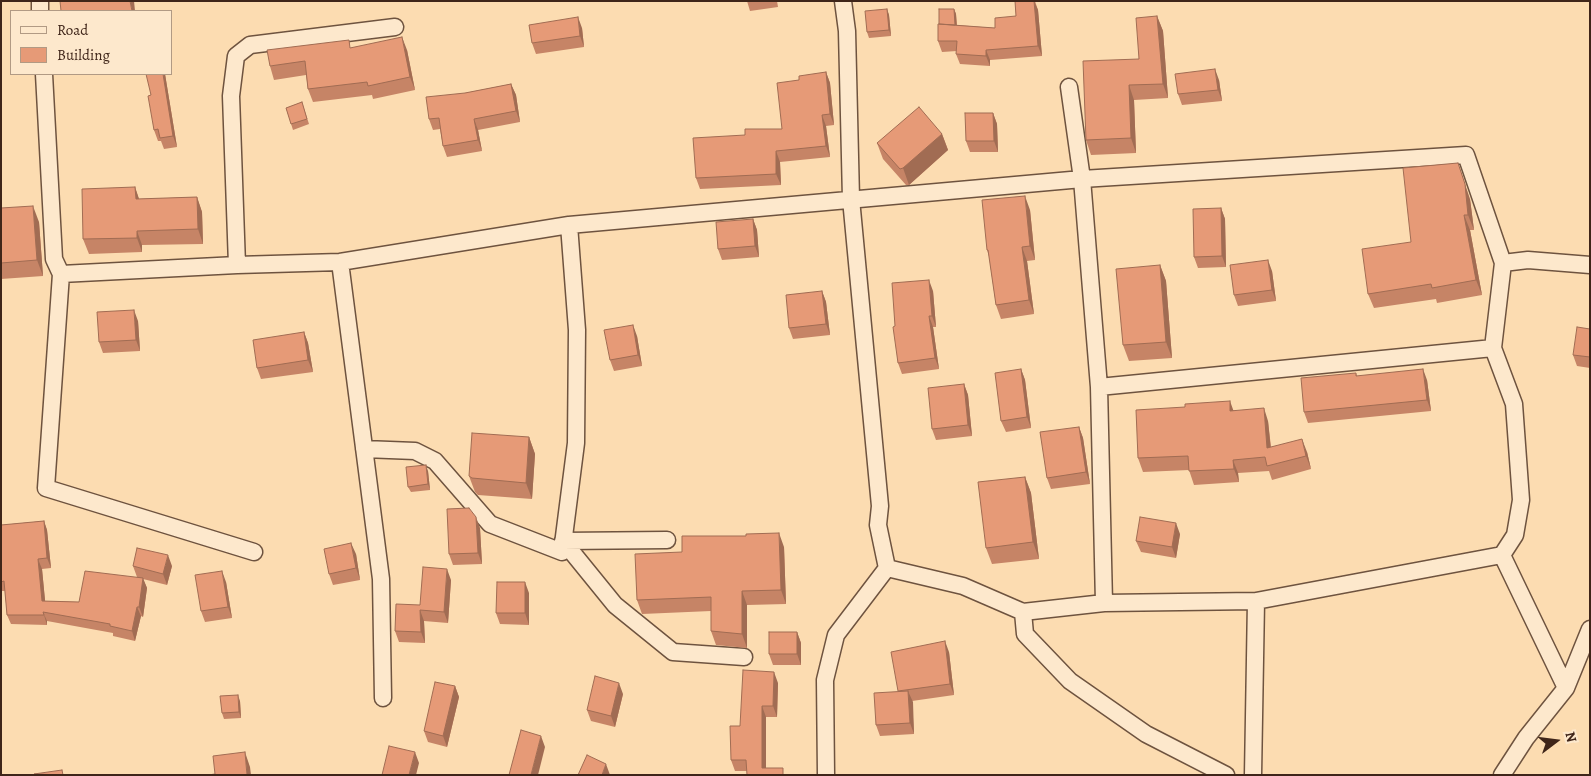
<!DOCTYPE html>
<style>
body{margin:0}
#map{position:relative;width:1591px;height:776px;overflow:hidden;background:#fcdcb1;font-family:Alegreya,serif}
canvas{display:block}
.frame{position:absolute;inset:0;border:2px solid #3f2519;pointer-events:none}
.legend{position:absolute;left:10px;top:10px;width:162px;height:65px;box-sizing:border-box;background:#fde8cc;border:1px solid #b19a84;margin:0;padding:6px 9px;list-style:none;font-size:15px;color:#3f2519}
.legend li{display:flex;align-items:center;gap:10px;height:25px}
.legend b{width:25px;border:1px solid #b19a84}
.north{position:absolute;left:1531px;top:716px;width:50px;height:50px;-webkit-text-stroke:4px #fde8cc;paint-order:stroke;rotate:75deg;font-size:14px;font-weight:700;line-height:20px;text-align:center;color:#3f2519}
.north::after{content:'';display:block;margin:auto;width:18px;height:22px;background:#3f2519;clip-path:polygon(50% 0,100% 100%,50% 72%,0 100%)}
</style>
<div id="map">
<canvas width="1591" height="776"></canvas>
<div class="frame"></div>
<ul class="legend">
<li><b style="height:6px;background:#fde8cc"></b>Road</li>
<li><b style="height:14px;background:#e69a77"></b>Building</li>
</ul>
<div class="north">N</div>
</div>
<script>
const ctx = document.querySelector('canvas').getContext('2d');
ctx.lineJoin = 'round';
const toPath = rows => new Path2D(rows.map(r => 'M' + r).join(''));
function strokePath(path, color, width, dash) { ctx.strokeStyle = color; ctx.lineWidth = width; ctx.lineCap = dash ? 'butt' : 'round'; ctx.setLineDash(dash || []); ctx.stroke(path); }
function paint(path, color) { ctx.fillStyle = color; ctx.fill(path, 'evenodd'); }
const minor = toPath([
 [40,1,40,11],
 [44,74,54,259,61,274,46,488,254,552],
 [1069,87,1082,179,1099,387,1104,603],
 [340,262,381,579,383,698],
 [1503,263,1528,260,1590,265],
 [237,265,231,96,236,56,250,45,395,27],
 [61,274,237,265,340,262,569,225,1082,179,1466,155,1503,263,1493,348,1514,404,1521,500,1515,535,1502,555,1256,601,1104,603,1023,612,963,586,887,568],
 [1099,387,1493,348],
 [364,449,415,451,435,461,490,524,562,552,576,443,577,330,569,225],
 [563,541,615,605,673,652,744,657],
 [563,541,667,540],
 [1502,555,1566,688],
 [1023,612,1025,634,1070,681,1146,734,1226,775],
 [826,775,825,680,836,635,887,568,878,525,880,506,851,199,847,31,843,1],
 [1253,775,1256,601],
 [1502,775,1526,738,1566,688,1590,629]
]);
const wall = toPath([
 [747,1,777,1,778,7,750,11],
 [1015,1,1035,1,1038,10,1042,56,990,60,990,66,960,64,956,54,957,51,942,52,938,41,954,9,956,14,957,25,995,28,1016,16],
 [887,9,889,15,891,36,869,38,867,32],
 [1157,16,1163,31,1168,98,1134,100,1136,153,1091,155,1086,140,1139,59],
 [582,28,584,47,536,54,532,43],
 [352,48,407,50,415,90,373,99,372,95,313,102,308,89,306,75,274,80,270,66],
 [826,72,830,83,834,125,826,126,830,157,780,162,781,185,700,189,696,178,745,135,782,129,799,80],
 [165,74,177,147,164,149,161,141,158,141,154,130,151,95],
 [1219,80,1222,101,1182,105,1178,94],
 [511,84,516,95,520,122,478,130,482,151,447,157,443,146,440,129,433,130,429,119,465,93],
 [302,102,309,124,293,130,286,108],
 [993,113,997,124,998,152,970,152,966,141],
 [942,134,948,150,909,185,906,185,883,159,877,143],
 [135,187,139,199,197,197,202,212,203,244,142,245,142,252,89,254,83,239],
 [1470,199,1474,230,1470,230,1482,295,1437,303,1436,299,1374,308,1368,294,1411,242],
 [1,208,39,222,43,276,1,279],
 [1221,208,1225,219,1226,267,1198,268,1194,257],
 [1030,210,1035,260,1027,261,1034,314,1001,319,996,305,989,256,987,250],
 [753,219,757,230,759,257,722,260,718,249],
 [1160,265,1166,281,1172,358,1129,361,1123,345],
 [1272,271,1276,301,1238,306,1234,295],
 [822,291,826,302,830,335,793,339,789,328],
 [933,291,936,327,933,327,939,369,902,374,898,363,895,326],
 [138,321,140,351,103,353,99,342],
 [1590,329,1590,368,1577,366,1573,355],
 [304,332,308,343,313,372,261,379,257,368],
 [637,336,642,366,614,371,610,360],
 [1021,369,1025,380,1031,428,1006,432,1001,421],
 [1356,373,1357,376,1427,380,1431,411,1308,423,1304,412],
 [964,384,968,395,972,436,936,440,932,429],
 [1233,410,1268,421,1271,447,1307,452,1311,469,1272,480,1269,471,1238,473,1239,482,1194,485,1189,470,1143,472,1138,458],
 [1079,427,1083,438,1090,484,1051,489,1047,478],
 [529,437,535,454,532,499,478,495,475,492,469,476],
 [428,471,430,490,411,492,408,487],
 [1025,477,1031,493,1039,559,992,564,986,548],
 [44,521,47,530,51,568,42,569,45,601,79,602,137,577,133,566,172,566,167,585,143,579,147,588,143,617,141,616,135,641,113,636,113,633,47,621,47,625,11,624,7,615,5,591,1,591,1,525],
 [480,528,482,564,453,565,449,554],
 [1180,534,1176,558,1141,552,1136,541],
 [784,547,786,604,747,605,747,648,716,645,711,631,711,611,642,614,637,600],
 [356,554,360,580,333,585,329,574],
 [451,580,448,623,424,621,425,643,399,642,395,631,420,605],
 [226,582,232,618,205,622,201,611],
 [529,593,529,625,500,624,496,613],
 [797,632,801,643,801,665,773,665,769,654],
 [949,652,954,695,912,701,914,734,880,736,876,725,899,691],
 [778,683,777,717,766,717,766,768,747,771,735,771,731,760,740,726],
 [455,686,459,697,447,747,428,742,424,731],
 [623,694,615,727,591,721,587,710],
 [240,701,241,718,224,719,222,713]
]);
const shadedWall = toPath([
 [130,1,134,1,135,11,132,11],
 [1034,1,1038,10,1042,56,1038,46],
 [887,9,889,15,891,36,889,30],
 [954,9,956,14,957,31,955,25],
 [1157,16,1163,31,1168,98,1163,84],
 [578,17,582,28,584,47,580,36],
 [402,37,407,50,415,90,410,77],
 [986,50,990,60,990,66,986,56],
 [1215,69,1219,80,1222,101,1218,90],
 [826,72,830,83,834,125,830,114],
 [163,74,165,74,177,147,173,136],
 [511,84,516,95,520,122,516,111],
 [1129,85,1134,100,1136,153,1131,138],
 [993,113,997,124,998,152,994,141],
 [822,115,826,126,830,157,826,146],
 [474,119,478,130,482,151,478,140],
 [942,134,948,150,909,185,903,168],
 [776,151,780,162,781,185,776,174],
 [1458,163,1470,199,1474,230,1468,215],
 [135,187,140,202,136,199],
 [1025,196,1030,210,1035,260,1030,246],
 [197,197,202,212,203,244,198,229],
 [33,206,39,222,43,276,37,260],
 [1221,208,1225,219,1226,267,1222,256],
 [1464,215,1470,230,1482,295,1476,280],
 [753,219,757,230,759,257,755,246],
 [137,231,142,245,142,252,137,238],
 [1022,247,1027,261,1034,314,1029,300],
 [1268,260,1272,271,1276,301,1272,290],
 [1160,265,1166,281,1172,358,1166,342],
 [929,280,933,291,936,327,932,316],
 [822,291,826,302,830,335,826,324],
 [134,310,138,321,140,351,136,340],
 [929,316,933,327,939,369,935,358],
 [633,325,637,336,642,366,638,355],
 [304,332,308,343,313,372,308,360],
 [1021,369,1025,380,1031,428,1027,417],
 [1423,369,1427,380,1431,411,1427,400],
 [964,384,968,395,972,436,968,425],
 [1230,401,1235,415,1230,411],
 [1264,408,1268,421,1272,461,1267,448],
 [1079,427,1083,438,1090,484,1086,472],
 [529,437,535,454,532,499,526,483],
 [1302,439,1307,452,1311,469,1306,456],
 [1233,460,1238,473,1239,482,1234,469],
 [426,465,428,471,430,490,428,484],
 [1025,477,1031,493,1039,559,1033,542],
 [476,517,480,528,482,564,478,553],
 [44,521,47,530,51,568,47,558],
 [1176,523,1180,534,1176,558,1172,547],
 [779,533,784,547,786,604,781,590],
 [351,543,356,554,360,580,356,568],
 [168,555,172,566,167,585,163,574],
 [38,559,42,569,46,610,42,601],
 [447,569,451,580,448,623,444,612],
 [222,571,226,582,232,618,228,607],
 [143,578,147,588,143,617,139,607],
 [525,582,529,593,529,625,525,613],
 [742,591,747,605,747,648,742,634],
 [137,607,141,616,135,641,132,631],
 [420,610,424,621,425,643,421,632],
 [43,612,47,621,47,625,44,615],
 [797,632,801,643,801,665,797,654],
 [945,641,949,652,954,695,950,684],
 [774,672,778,683,777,717,773,706],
 [619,683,623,694,615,727,611,716],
 [455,686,459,697,447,747,443,736],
 [908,691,913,702,914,734,910,723],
 [238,695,240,701,241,718,239,712],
 [762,706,766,717,766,775,762,768],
 [541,736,545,747,538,775,531,775],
 [245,752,250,767,251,775,247,775],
 [415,752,419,763,416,775,409,775],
 [606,764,610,775,602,775]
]);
const building = toPath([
 [60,1,130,1,132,11,61,11,60,1],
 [1015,1,1034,1,1038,46,986,50,986,56,956,54,957,41,938,41,938,24,995,28,995,18,1016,16,1015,1],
 [887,9,889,30,867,32,865,11,887,9],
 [939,9,954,9,955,25,939,24,939,9],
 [1157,16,1163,84,1129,85,1131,138,1086,140,1083,61,1139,59,1136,18,1157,16],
 [578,17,580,36,532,43,529,25,578,17],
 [402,37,410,77,368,86,367,82,308,89,305,61,270,66,267,50,349,40,350,48,402,37],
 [1215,69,1218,90,1178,94,1175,74,1215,69],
 [826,72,830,114,822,115,826,146,776,151,776,174,696,178,693,138,745,135,745,129,782,129,777,83,799,80,799,76,826,72],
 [146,74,163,74,173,136,160,138,158,129,154,130,148,96,151,95,146,74],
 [511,84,516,111,474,119,478,140,443,146,439,118,429,119,426,97,465,93,511,84],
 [302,102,307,119,291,124,286,108,302,102],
 [919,107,942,134,903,168,900,169,877,143,919,107],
 [965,113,993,113,994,141,966,141,965,113],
 [1458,163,1465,184,1468,215,1464,215,1476,280,1432,288,1431,284,1368,294,1362,249,1411,242,1403,168,1458,163],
 [135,187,136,199,197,197,198,229,137,231,137,238,83,239,82,189,135,187],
 [1025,196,1030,246,1022,247,1029,300,996,305,988,250,987,250,982,200,1025,196],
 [33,206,37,260,1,263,1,208,33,206],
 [1221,208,1222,256,1194,257,1193,209,1221,208],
 [753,219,755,246,718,249,716,222,753,219],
 [1268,260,1272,290,1234,295,1230,265,1268,260],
 [1160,265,1166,342,1123,345,1116,269,1160,265],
 [929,280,932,316,929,316,935,358,898,363,893,327,895,326,892,283,929,280],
 [822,291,826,324,789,328,786,295,822,291],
 [134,310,136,340,99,342,97,312,134,310],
 [633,325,638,355,610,360,604,330,633,325],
 [1577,327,1590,329,1590,357,1573,355,1577,327],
 [304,332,308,360,257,368,253,340,304,332],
 [1021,369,1027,417,1001,421,995,373,1021,369],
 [1423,369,1427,400,1304,412,1301,378,1356,373,1356,376,1423,369],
 [964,384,968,425,932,429,928,388,964,384],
 [1230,401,1230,411,1264,408,1267,448,1302,439,1306,456,1267,466,1265,457,1233,460,1234,469,1189,471,1188,456,1138,458,1136,410,1185,407,1185,404,1230,401],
 [1079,427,1086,472,1047,478,1040,432,1079,427],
 [472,433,529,437,526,483,472,478,469,476,472,433],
 [426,465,428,484,408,487,406,467,426,465],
 [1025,477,1033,542,986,548,978,482,1025,477],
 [469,508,476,517,478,553,449,554,447,509,469,508],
 [1140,517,1176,523,1172,547,1136,541,1140,517],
 [44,521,47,558,38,559,42,601,79,602,85,571,143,578,139,607,137,607,132,631,110,626,110,624,43,612,44,615,7,615,4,581,1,582,1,525,44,521],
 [779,533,781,590,742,591,742,634,711,631,711,597,637,600,635,554,682,552,682,536,746,536,746,534,779,533],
 [351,543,356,568,329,574,324,549,351,543],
 [137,548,168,555,163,574,133,566,137,548],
 [423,567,447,569,444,612,420,610,421,632,395,631,396,604,420,605,423,567],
 [222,571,228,607,201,611,195,575,222,571],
 [497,582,525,582,525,613,496,613,497,582],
 [769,632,797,632,797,654,769,654,769,632],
 [945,641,950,684,898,691,891,652,945,641],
 [743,670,774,672,773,706,762,706,762,768,783,768,783,775,747,775,746,760,731,760,730,726,740,726,743,670],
 [595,676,619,683,611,716,587,710,595,676],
 [435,682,455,686,443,736,424,731,435,682],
 [908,691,910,723,876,725,874,693,908,691],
 [238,695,239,712,222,713,220,696,238,695],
 [521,730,541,736,531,775,509,775,521,730],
 [389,746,415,752,409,775,382,775,389,746],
 [245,752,247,775,208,775,215,774,213,756,245,752],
 [587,755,606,764,602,775,578,775,587,755],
 [62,770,63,775,34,774,62,770]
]);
strokePath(minor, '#6e533f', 19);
strokePath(minor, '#fde8cc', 16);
paint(wall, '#c68466');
paint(shadedWall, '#a16c53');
paint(building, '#e69a77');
strokePath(building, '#a16c53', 1);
</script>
